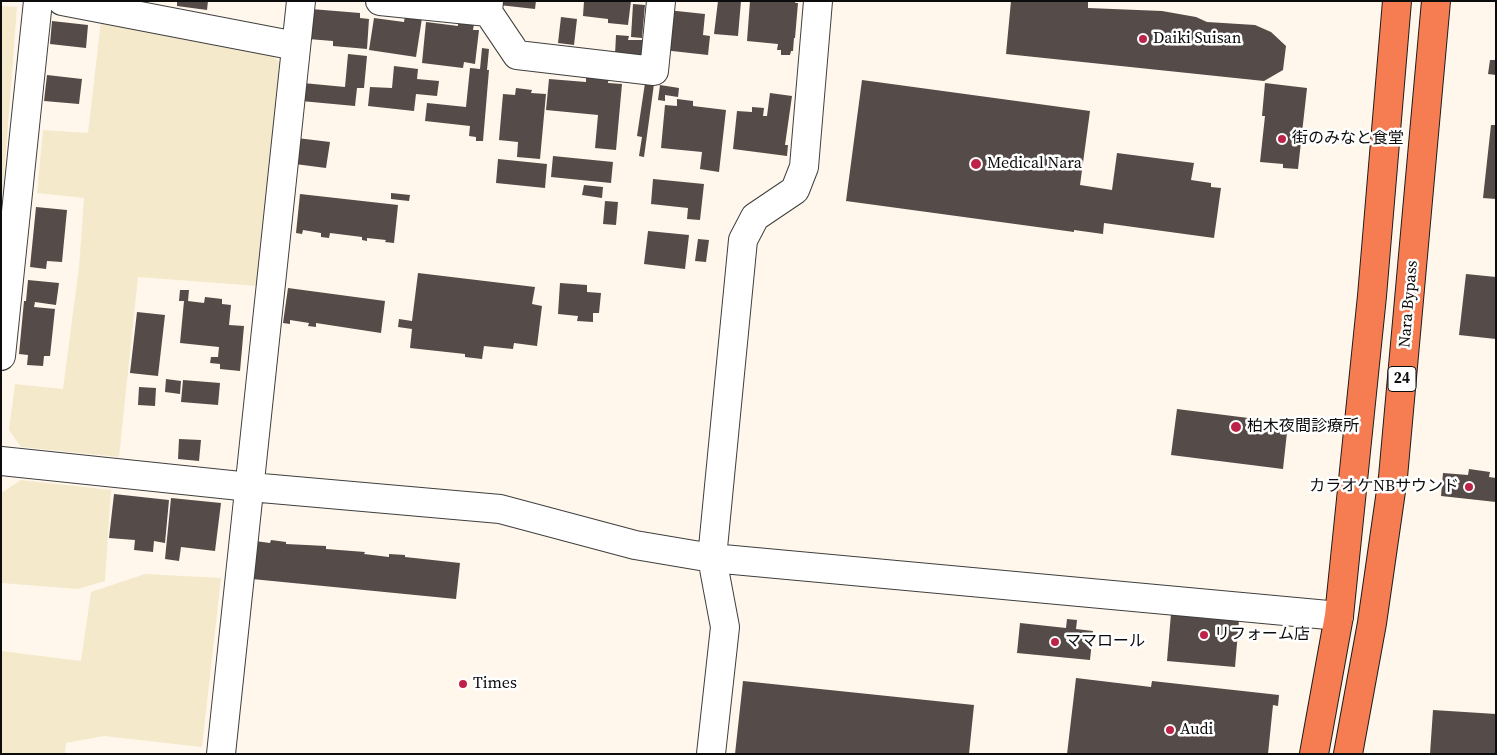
<!DOCTYPE html>
<meta charset="utf-8">
<style>
body{margin:0}
#map{position:relative;width:1497px;height:755px;overflow:hidden;background:#fff7eb;font-family:"Source Serif 4",serif}
canvas{display:block}
.frame{position:absolute;inset:0;border:2px solid #0c0c0c;pointer-events:none}
</style>
<div id="map">
<canvas width="1497" height="755"></canvas>
<div class="frame"></div>
</div>
<script>
const ctx = document.querySelector('canvas').getContext('2d');
ctx.lineJoin = 'round';
function paint(path, color) { ctx.fillStyle = color; ctx.fill(path, 'evenodd'); }
const toPath = rows => new Path2D(rows.map(r => 'M' + r).join(''));
function strokePath(path, color, width, dash) { ctx.strokeStyle = color; ctx.lineWidth = width; ctx.lineCap = dash ? 'butt' : 'round'; ctx.setLineDash(dash || []); ctx.stroke(path); }
function label(font, color, halo, rows, align = 'center') {
  ctx.font = font + ' "Source Serif 4","Noto Sans JP",serif'; ctx.lineWidth = 5; ctx.setLineDash([]); ctx.textBaseline = 'middle'; ctx.strokeStyle = halo; ctx.fillStyle = color; for (const [text, x, y, turn = 0] of rows) {
    ctx.save(); ctx.translate(x, y); ctx.rotate((+turn || 0) * Math.PI / 180); ctx.textAlign = isNaN(turn) ? turn : align; if (halo) ctx.strokeText(text, 0, 0); ctx.fillText(text, 0, 0); ctx.restore();
  }
}
const farmland = toPath([
 [1,6,17,7,1,217],
 [101,21,268,51,284,67,258,286,138,277,119,457,21,447,9,430,15,384,63,389,79,267,84,198,37,193,43,130,88,133],
 [21,480,111,490,105,581,78,589,1,583,1,493],
 [145,574,221,578,202,747,104,736,66,743,65,754,1,754,1,651,81,661,91,592]
]);
const building = toPath([
 [177,1,208,1,207,10,177,6],
 [499,1,536,1,535,9,499,5],
 [584,1,631,1,628,25,608,23,608,19,583,16],
 [718,1,741,1,738,36,714,34],
 [750,1,796,1,795,3,798,3,795,38,794,38,793,51,791,51,790,55,781,55,781,50,777,50,778,44,747,41],
 [1011,1,1088,1,1088,8,1162,11,1196,17,1207,22,1255,25,1271,32,1286,46,1283,70,1264,81,1006,54],
 [633,4,645,5,642,38,631,37],
 [311,9,360,13,360,18,369,19,367,49,333,46,333,41,308,39],
 [667,10,705,14,703,35,710,36,708,55,663,50],
 [405,16,422,18,416,57,369,50,374,18,404,22],
 [561,17,577,19,574,45,558,43],
 [52,21,88,25,86,48,50,44],
 [426,22,458,26,458,22,474,24,473,30,479,30,475,64,464,62,463,68,422,63],
 [616,35,629,36,628,40,644,40,643,57,615,55],
 [482,48,489,49,487,70,489,70,483,141,476,141,476,137,469,136,470,126,425,121,427,103,466,107,470,68,480,69],
 [348,54,367,56,364,88,357,88,355,106,301,101,303,83,345,87],
 [1490,60,1496,60,1496,75,1488,74],
 [394,66,418,69,417,79,439,81,437,96,416,94,414,111,368,106,370,87,392,88],
 [586,73,609,75,608,83,622,84,616,150,595,148,598,115,546,110,549,79,586,82],
 [47,75,82,79,79,104,44,101],
 [862,80,1090,111,1080,185,1112,190,1117,153,1194,163,1191,180,1211,183,1211,187,1221,188,1214,238,1104,223,1103,234,1074,230,1074,232,846,201],
 [645,83,654,84,644,157,639,156,642,137,637,136],
 [1265,83,1307,88,1298,169,1283,168,1283,164,1260,162,1265,116,1262,116],
 [660,85,679,88,678,97,665,95,665,101,658,100],
 [516,88,532,90,531,93,546,94,540,159,517,157,518,142,499,140,503,94,515,95],
 [770,93,792,96,785,145,788,145,787,156,733,149,737,111,752,112,752,107,764,108,763,116,767,116],
 [677,99,693,101,693,106,726,110,719,172,700,169,702,152,661,148,665,105,677,106],
 [1491,125,1496,125,1496,199,1483,198],
 [297,138,330,142,326,168,295,164],
 [553,156,613,162,611,183,551,177],
 [498,159,547,164,545,188,496,183],
 [653,179,704,184,700,220,687,219,688,208,651,204],
 [584,185,603,187,602,198,582,195],
 [391,193,410,195,409,201,391,199],
 [300,194,398,205,394,243,385,242,386,240,367,238,367,241,362,240,362,237,330,233,329,238,321,237,321,233,303,230,302,234,296,233],
 [605,201,618,202,616,225,603,224],
 [36,207,67,210,62,262,47,261,46,269,30,267],
 [648,231,689,235,685,269,644,264],
 [698,239,709,240,706,262,695,261],
 [418,273,535,287,532,304,542,306,537,346,514,343,513,349,484,346,482,359,465,357,465,354,410,348,412,329,398,327,399,319,412,321],
 [1466,274,1496,277,1496,339,1459,335],
 [28,280,59,283,56,305,35,302,34,307,55,309,50,356,44,356,43,366,27,365,28,355,19,354,24,301,26,301],
 [560,283,587,285,587,292,601,293,599,313,593,313,593,322,577,321,578,316,558,314],
 [288,288,385,301,381,333,316,323,316,327,308,326,309,323,290,320,290,324,283,323],
 [180,290,189,290,188,301,204,303,205,297,222,299,222,304,231,305,229,325,244,326,240,371,220,369,220,364,210,363,211,357,218,357,219,347,180,343,184,301,179,301],
 [137,312,165,315,158,376,130,373],
 [166,379,181,381,180,394,165,392],
 [183,380,220,383,218,405,181,402],
 [139,387,156,388,155,406,138,405],
 [1177,409,1288,423,1283,469,1171,455],
 [179,439,201,440,199,461,178,459],
 [1469,469,1490,472,1489,477,1496,478,1496,502,1441,496,1443,473,1468,475],
 [114,494,169,500,165,543,154,541,153,552,134,550,135,540,109,538],
 [171,498,221,503,215,551,181,547,179,561,165,559],
 [271,540,286,542,286,544,326,546,326,549,365,552,364,554,389,557,389,554,405,555,405,557,460,563,456,599,252,579,255,541,270,543],
 [1172,602,1240,608,1235,667,1167,661],
 [1067,619,1077,620,1076,629,1093,631,1090,660,1017,653,1020,623,1066,628],
 [1076,678,1151,687,1152,681,1279,695,1278,706,1273,705,1268,754,1067,754],
 [743,681,974,705,969,754,735,754],
 [1433,710,1496,714,1496,754,1430,754]
]);
const minor = toPath([
 [62,1,296,46],
 [380,1,488,12],
 [489,1,488,12,517,55,654,71,661,1],
 [1,356,38,1],
 [1,461,250,487,500,509,635,545,712,558,1339,616],
 [221,754,301,1],
 [711,754,725,627,712,558,743,240,755,217,795,190,804,167,818,1]
]);
const highway = toPath([
 [1314,754,1339,616,1372,296,1397,1],
 [1348,754,1372,623,1393,477,1436,1]
]);
const markers = [
 [1143,39,5,"#bd2348"],
 [1282,139,5,"#bd2348"],
 [976,164,6,"#bd2348"],
 [1236,427,6,"#bd2348"],
 [1469,487,5,"#bd2348"],
 [1204,635,5,"#bd2348"],
 [1055,642,5,"#bd2348"],
 [463,684,5,"#bd2348"],
 [1170,730,5,"#bd2348"]
];
const shields = [
 [1402,379,28]
];
const shieldNames = [
 ["24",1402,379]
];
const poiNames = [
 ["Daiki Suisan",1153,39],
 ["街のみなと食堂",1292,139],
 ["Medical Nara",987,164],
 ["柏木夜間診療所",1247,427],
 ["カラオケNBサウンド",1459,487,"right"],
 ["リフォーム店",1214,635],
 ["ママロール",1065,642],
 ["Times",473,684],
 ["Audi",1180,730]
];
const streetNames = [
 ["Nara Bypass",1409,304,-85]
];
paint(farmland, '#f5e9cb');
paint(building, '#554b48');
strokePath(minor, '#3f3f3f', 30);
strokePath(highway, '#1d1d1d', 30);
strokePath(minor, '#fff', 28);
strokePath(highway, '#f67d52', 28);
for (const [x, y, r, color] of markers) { const dot = new Path2D(); dot.arc(x, y, r, 0, 2 * Math.PI); ctx.fillStyle = color; ctx.fill(dot); strokePath(dot, '#fff', 2); }
for (const [x, y, w] of shields) { const box = new Path2D(); box.roundRect(x - w / 2, y - 12.5, w, 25, 4); ctx.fillStyle = '#fff'; ctx.fill(box); strokePath(box, '#0c0c0c', 1); }
label('bold 15px', '#0c0c0c', null, shieldNames);
label('16px', '#0c0c0c', '#fff', poiNames, 'left');
label('16px', '#0c0c0c', '#fff', streetNames);
</script>
